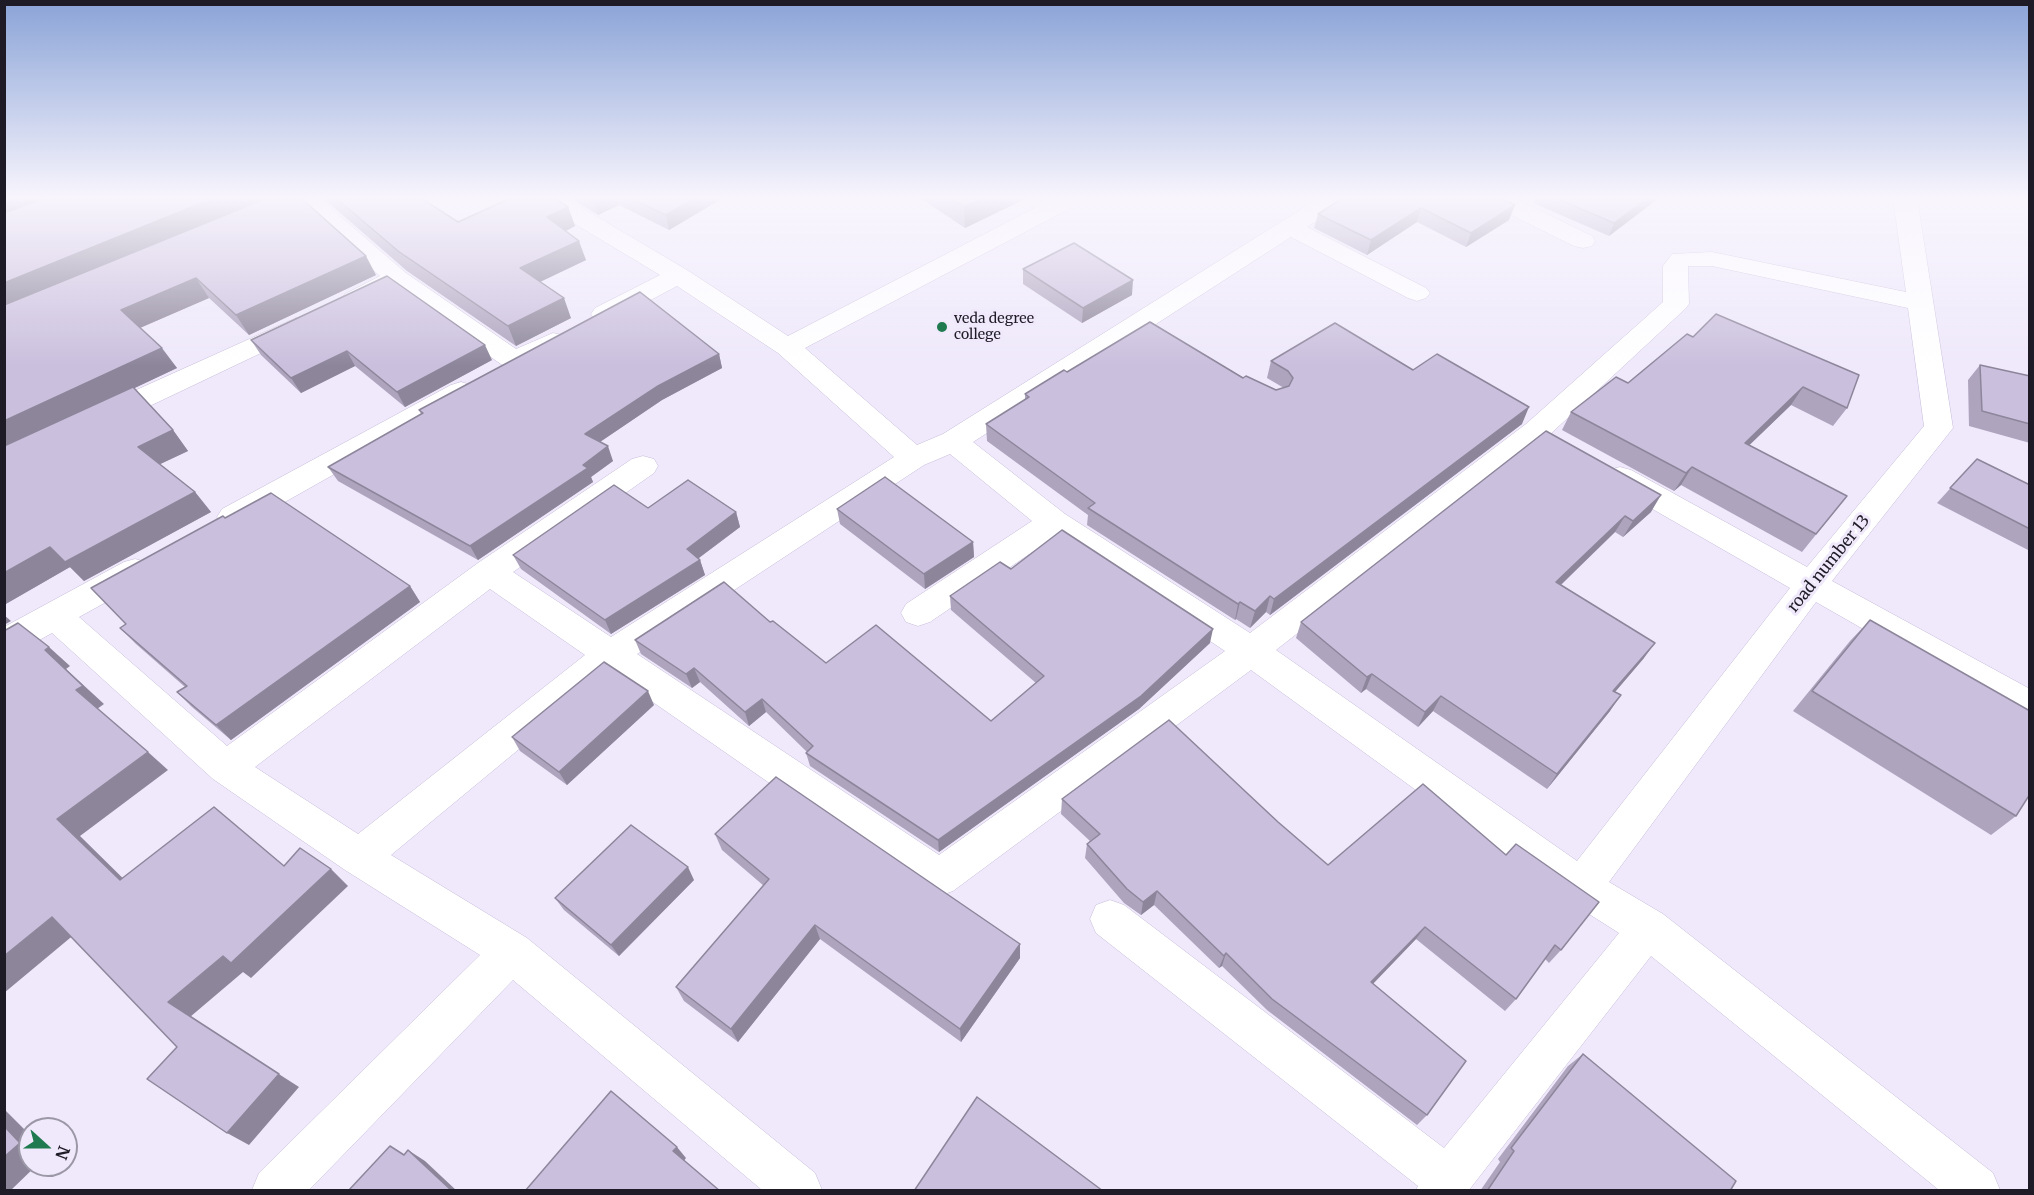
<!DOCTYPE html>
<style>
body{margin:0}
#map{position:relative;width:2034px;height:1195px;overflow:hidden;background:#efe9fb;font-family:Merriweather,serif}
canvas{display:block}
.frame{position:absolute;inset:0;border:6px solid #1f1b26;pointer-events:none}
.north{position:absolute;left:18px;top:1117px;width:60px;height:60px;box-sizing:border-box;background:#efe9fb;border:2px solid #9c97a6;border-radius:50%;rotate:111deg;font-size:16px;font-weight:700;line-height:24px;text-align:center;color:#1f1b26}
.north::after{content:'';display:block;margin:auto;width:21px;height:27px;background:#1f7a4f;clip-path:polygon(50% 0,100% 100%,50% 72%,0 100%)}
</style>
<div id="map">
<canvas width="2034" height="1195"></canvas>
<div class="frame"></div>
<div class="north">N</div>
</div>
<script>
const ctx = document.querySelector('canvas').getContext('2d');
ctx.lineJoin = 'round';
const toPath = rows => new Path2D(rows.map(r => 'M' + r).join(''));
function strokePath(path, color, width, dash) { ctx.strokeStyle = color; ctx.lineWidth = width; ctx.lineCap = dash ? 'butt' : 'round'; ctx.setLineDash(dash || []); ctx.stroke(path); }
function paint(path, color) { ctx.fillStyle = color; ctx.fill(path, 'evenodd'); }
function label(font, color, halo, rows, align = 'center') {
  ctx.font = font + ' Merriweather,serif'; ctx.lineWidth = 6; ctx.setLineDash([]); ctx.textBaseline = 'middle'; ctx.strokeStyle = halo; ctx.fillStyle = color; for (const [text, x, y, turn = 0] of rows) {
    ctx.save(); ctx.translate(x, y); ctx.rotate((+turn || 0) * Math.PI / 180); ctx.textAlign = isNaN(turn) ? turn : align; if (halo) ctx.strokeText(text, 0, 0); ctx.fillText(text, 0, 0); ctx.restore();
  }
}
const minor = toPath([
 [294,198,319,198,406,273,516,349,553,333,562,335,566,341,562,347,525,367,515,370,505,367,395,289,363,304,354,307,345,304,341,299,345,294,380,276,294,198],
 [537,198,565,198,687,270,788,336,1054,198,1083,198,1080,203,805,348,917,445,943,434,1319,198,1347,198,1344,203,1307,227,1426,288,1430,293,1426,298,1417,301,1408,298,1291,237,973,442,1065,514,1250,633,1526,424,1663,302,1663,266,1672,254,1712,252,1906,292,1893,198,1917,198,1953,428,1832,581,2030,689,2030,722,2017,717,1816,602,1609,882,1663,914,1993,1173,2000,1190,1939,1190,1651,956,1469,1190,1416,1190,1418,1186,1096,933,1090,919,1096,905,1110,900,1124,905,1444,1148,1619,933,1567,900,1251,670,953,891,939,896,925,891,611,673,391,855,527,938,815,1173,822,1190,762,1190,513,980,309,1190,252,1190,259,1173,480,955,345,870,213,779,52,633,16,653,4,656,4,627,124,562,135,559,146,562,151,571,146,580,79,617,227,746,478,563,632,459,643,456,654,459,658,466,654,473,513,572,611,637,894,457,778,353,677,286,613,320,604,322,595,320,591,314,595,308,660,275,540,203,537,198],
 [1688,266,1712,266,1908,308,1924,426,1807,567,1631,470,1620,467,1609,470,1605,477,1609,484,1790,588,1577,861,1276,650,1546,438,1685,309,1689,304,1688,266],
 [950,454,1032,521,906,604,901,613,906,622,918,626,930,622,1054,537,1225,651,939,855,637,654,924,465,950,454],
 [490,589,585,655,358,834,255,767,490,589],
 [1484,198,1514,198,1592,236,1595,241,1592,246,1583,248,1574,246,1487,203,1484,198],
 [296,318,305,320,309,326,305,332,114,423,104,425,94,423,90,416,94,409,296,318],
 [461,382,471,385,475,391,471,397,244,525,233,528,222,525,217,517,222,509,451,385,461,382]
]);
const wall = toPath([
 [323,198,421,198,458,222,568,207,575,226,566,231,586,260,540,282,571,318,516,346,407,271],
 [570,198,723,198,669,230,619,205,598,215],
 [920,198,1027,198,965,228],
 [1500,198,1509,220,1466,247,1417,222,1367,255,1314,228,1318,214],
 [1535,198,1659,198,1609,236,1533,203],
 [40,200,376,275,249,335,209,298,140,328,177,368,134,388,173,430,188,451,160,464,195,492,211,512,84,581,70,567,4,605],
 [1023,269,1132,295,1082,323,1023,284],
 [1716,314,1847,408,1833,426,1791,405,1749,445,1847,496,1802,552,1681,485,1674,491,1562,430,1571,412,1628,383,1693,337],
 [251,340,492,360,405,407,355,366,301,393,261,355],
 [719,354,722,368,662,400,600,442,613,461,591,477,593,482,478,560,338,481,328,467,421,414,419,410],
 [1271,361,1413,370,1522,424,1270,615,1266,612,1250,628,1236,619,1235,620,1087,525,1088,515,987,441,986,424,1025,400,1025,394,1067,372,1243,378,1276,390,1284,388,1267,378],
 [1980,365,2030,376,2030,443,1969,426,1968,380],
 [1546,431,1651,512,1623,537,1615,532,1561,585,1644,658,1615,692,1610,711,1547,789,1433,711,1418,727,1366,689,1361,693,1296,638,1301,622],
 [1977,459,2030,485,2030,551,1937,503],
 [648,508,736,512,740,527,699,558,700,560,705,575,611,634,521,569,513,555],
 [837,509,973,542,974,557,925,589,840,524],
 [225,518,410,586,420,602,231,740,192,707,177,692,185,687,136,644,120,628,126,624],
 [1011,569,1210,643,1139,709,939,852,810,766,806,753,807,752,766,712,749,726,700,682,692,688,641,654,635,640,770,622,826,663,991,721,1036,683,951,610,950,596],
 [1870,620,2016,816,1991,835,1793,711,1850,641],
 [654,705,567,785,520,751,512,737],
 [1423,784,1561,950,1549,963,1545,959,1516,999,1505,1011,1416,939,1373,984,1427,1115,1417,1125,1267,1010,1222,966,1219,968,1154,905,1141,915,1124,903,1085,858,1087,844,1090,841,1061,814,1062,799,1278,822,1328,865],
 [715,834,1020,958,961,1042,820,939,738,1042,684,1001,676,987,764,886,722,850],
 [694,880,619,956,564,910,555,898],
 [1583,1054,1730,1191,1480,1191,1500,1162,1498,1159,1568,1066]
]);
const shadedWall = toPath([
 [4,198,39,198,43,204,4,219],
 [214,198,273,198,4,309,4,283],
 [599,198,617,198,619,205,598,215,594,201],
 [695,198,723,198,669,230,666,215],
 [983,198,1027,198,965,228,964,207],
 [1648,198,1659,198,1609,236,1614,223],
 [1515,205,1509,220,1466,247,1471,233],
 [568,207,575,226,554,237,547,217],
 [1421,208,1417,222,1367,255,1371,240],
 [579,241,586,260,527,288,520,268],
 [366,256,376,275,249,335,236,315],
 [196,278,209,298,135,330,121,310],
 [1133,280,1132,295,1082,323,1083,308],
 [564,298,571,318,516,346,508,326],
 [485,345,492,360,405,407,397,392],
 [162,348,177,368,4,450,4,421],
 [347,351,355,366,301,393,291,378],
 [719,354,722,368,662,400,591,448,585,434,658,386],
 [1803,387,1791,405,1733,461,1745,443],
 [1529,407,1522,424,1270,615,1274,599],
 [173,430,188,451,154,467,138,447],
 [608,446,613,461,591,477,593,482,478,560,470,546],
 [1692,467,1681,485,1674,491,1686,473],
 [195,492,211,512,84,581,65,562],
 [1661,495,1651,512,1623,537,1633,521],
 [736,512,740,527,692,563,687,549],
 [1625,516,1615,532,1547,598,1556,582],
 [973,542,974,557,925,589,924,574],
 [50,547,70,567,4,605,4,573],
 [700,560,705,575,611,634,605,620],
 [410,586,420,602,231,740,216,725],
 [1270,596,1266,612,1250,628,1255,611],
 [1240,602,1236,619,1235,620,1238,604],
 [4,615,11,621,4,625],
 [1213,629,1210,643,1139,709,939,852,938,840],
 [1655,643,1644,658,1603,706,1613,691],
 [49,647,70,666,66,669,104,704,97,709,76,690,45,650],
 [694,668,700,682,692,688,686,674],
 [1372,674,1366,689,1361,693,1367,677],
 [648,691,654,705,567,785,559,772],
 [1621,695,1610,711,1547,789,1557,774],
 [1441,696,1433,711,1418,727,1425,712],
 [762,699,766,712,749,726,745,712],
 [148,752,168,770,80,836,142,897,120,880,57,819],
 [688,867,694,880,619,956,611,945],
 [331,869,348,886,251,978,243,972,190,1017,299,1087,249,1145,227,1133,168,1002,223,956],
 [1157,891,1154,905,1141,915,1143,902],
 [52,917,76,933,4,993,4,956],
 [815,925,820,939,738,1042,731,1029],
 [1425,927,1416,939,1363,994,1371,982],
 [1020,944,1020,958,961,1042,960,1029],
 [1226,953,1222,966,1219,968,1224,956],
 [4,1109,30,1135,30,1165,37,1165,10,1191,4,1191],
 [677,1147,686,1158,683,1162,673,1151],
 [408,1150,425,1161,457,1191,452,1191]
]);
const building = toPath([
 [46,198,214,198,4,283,4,213,46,198],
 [267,198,301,198,366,256,236,315,196,278,121,310,162,348,4,421,4,305,267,198],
 [336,198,421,198,458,222,511,198,554,198,568,207,547,217,579,241,520,268,564,298,508,326,398,251,336,198],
 [589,198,599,198,594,201,589,198],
 [630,198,695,198,666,215,630,198],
 [951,198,983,198,964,207,951,198],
 [1343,198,1500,198,1515,205,1471,233,1421,208,1371,240,1318,214,1343,198],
 [1556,198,1648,198,1614,223,1556,198],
 [1074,243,1133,280,1083,308,1023,269,1074,243],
 [387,276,485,345,397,392,347,351,291,378,251,340,387,276],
 [640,292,719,354,658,386,585,434,608,446,583,465,588,468,470,546,328,467,423,413,419,410,640,292],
 [1716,314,1859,375,1847,408,1803,387,1745,443,1847,496,1816,534,1692,467,1686,473,1571,412,1616,377,1628,383,1687,334,1693,337,1716,314],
 [1150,322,1243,378,1246,376,1276,390,1289,386,1293,378,1288,371,1271,361,1335,323,1413,370,1437,354,1529,407,1274,599,1270,596,1255,611,1240,602,1238,604,1088,508,1095,503,986,424,1029,397,1025,394,1064,370,1067,372,1150,322],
 [1980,365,2030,376,2030,424,1982,411,1980,365],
 [133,387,173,430,138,447,195,492,65,562,50,547,4,573,4,446,133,387],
 [1546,431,1661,495,1633,521,1625,516,1556,582,1655,643,1613,691,1621,695,1557,774,1441,696,1425,712,1372,674,1367,677,1301,622,1546,431],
 [1977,459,2030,485,2030,529,1950,488,1977,459],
 [885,477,973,542,924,574,837,509,885,477],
 [688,480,736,512,687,549,700,560,605,620,513,555,614,485,648,508,688,480],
 [271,493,410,586,216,725,177,692,187,686,120,628,126,624,91,588,223,516,225,518,271,493],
 [1062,530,1213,629,1141,696,938,840,806,753,813,746,762,699,745,712,694,668,686,674,635,640,724,582,770,622,773,621,826,663,876,625,991,721,1044,676,950,596,1000,562,1011,569,1062,530],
 [1870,620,2030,711,2030,794,2016,816,1812,691,1870,620],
 [18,623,49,647,45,650,83,686,76,690,148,752,57,819,120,880,214,807,284,866,300,848,331,869,231,963,223,956,168,1002,279,1074,227,1133,147,1079,177,1047,52,917,4,956,4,631,18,623],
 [604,662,648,691,559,772,512,737,604,662],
 [1169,720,1278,822,1328,865,1423,784,1506,855,1516,844,1599,902,1561,950,1555,945,1516,999,1425,927,1371,982,1466,1061,1427,1115,1272,999,1226,953,1224,956,1157,891,1143,902,1127,889,1087,844,1100,834,1062,799,1169,720],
 [776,777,1020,944,960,1029,815,925,731,1029,676,987,769,879,715,834,776,777],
 [631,825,688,867,611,945,555,898,631,825],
 [1583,1054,1736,1181,1730,1191,1487,1191,1514,1151,1511,1148,1583,1054],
 [611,1091,677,1147,673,1151,720,1191,525,1191,611,1091],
 [977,1097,1103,1191,914,1191,977,1097],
 [4,1126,20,1143,4,1157,4,1126],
 [390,1146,404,1155,408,1150,452,1191,348,1191,390,1146]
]);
const markers = [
 [942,327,6,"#1f7a4f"]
];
const farPoinames = [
 ["veda degree",954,319],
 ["college",954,335]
];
const streetNames = [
 ["road number 13",1829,564,-51]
];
strokePath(minor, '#c6bbd9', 1);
paint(minor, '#fff');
paint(wall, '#aea4be');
paint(shadedWall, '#8d869b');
paint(building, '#cabfdd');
strokePath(building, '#8d869b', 1.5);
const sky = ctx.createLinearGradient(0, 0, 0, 366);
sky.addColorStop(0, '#8aa3d7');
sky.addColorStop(0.54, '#f8f5fd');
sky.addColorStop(1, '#f8f5fd00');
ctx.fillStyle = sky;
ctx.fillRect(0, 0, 2034, 366);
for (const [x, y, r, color] of markers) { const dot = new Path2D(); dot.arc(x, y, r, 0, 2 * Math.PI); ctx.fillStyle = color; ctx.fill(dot); strokePath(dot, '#efe9fb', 2); }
label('14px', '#1f1b26', '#efe9fb', farPoinames, 'left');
label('16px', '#1f1b26', '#efe9fb', streetNames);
</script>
